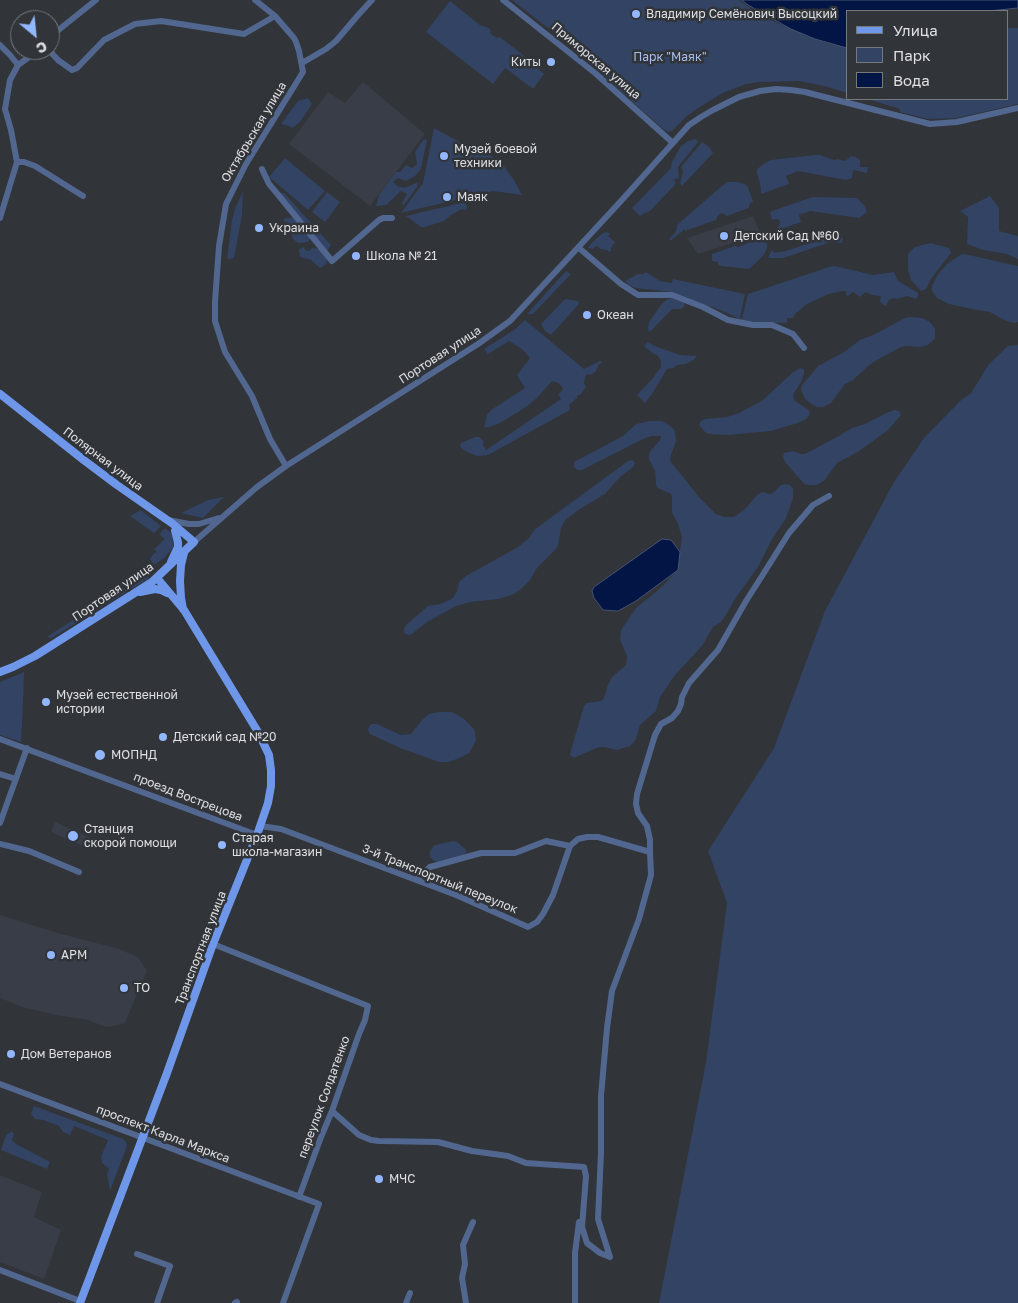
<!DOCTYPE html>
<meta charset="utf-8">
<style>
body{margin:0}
#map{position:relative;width:1018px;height:1303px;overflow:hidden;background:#313438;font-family:"Golos Text",sans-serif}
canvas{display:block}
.legend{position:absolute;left:846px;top:10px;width:162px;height:90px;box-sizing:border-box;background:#313438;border:1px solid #76797c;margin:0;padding:6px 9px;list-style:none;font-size:15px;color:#dee0e3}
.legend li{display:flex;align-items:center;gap:10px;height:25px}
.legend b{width:25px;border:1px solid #76797c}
.north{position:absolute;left:10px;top:10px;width:50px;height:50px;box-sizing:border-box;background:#313438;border:1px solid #76797c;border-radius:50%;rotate:152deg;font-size:14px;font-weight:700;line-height:20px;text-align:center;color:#dee0e3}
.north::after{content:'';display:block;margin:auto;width:18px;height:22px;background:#93b7fd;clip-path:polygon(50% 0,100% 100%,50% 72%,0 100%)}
</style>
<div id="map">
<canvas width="1018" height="1303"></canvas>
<ul class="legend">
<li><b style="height:6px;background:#6e97e9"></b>Улица</li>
<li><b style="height:14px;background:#324363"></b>Парк</li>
<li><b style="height:14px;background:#031545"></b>Вода</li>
</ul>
<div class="north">С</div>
</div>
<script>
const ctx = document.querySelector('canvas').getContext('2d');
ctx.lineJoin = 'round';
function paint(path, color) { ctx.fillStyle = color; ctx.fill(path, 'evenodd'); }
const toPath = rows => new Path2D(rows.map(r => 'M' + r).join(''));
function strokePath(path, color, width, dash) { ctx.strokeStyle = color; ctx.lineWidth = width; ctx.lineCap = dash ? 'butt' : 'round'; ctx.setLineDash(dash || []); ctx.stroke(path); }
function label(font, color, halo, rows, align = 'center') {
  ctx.font = font + ' "Golos Text",sans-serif'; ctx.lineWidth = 5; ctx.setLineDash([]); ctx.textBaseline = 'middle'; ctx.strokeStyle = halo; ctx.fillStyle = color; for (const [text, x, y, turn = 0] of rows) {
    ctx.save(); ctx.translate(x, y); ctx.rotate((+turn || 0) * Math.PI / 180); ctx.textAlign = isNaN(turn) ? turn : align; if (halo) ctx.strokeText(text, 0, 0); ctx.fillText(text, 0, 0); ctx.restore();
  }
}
const built = toPath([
 [363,82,425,134,370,206,289,144,328,92,345,103],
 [753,216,761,234,698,254,687,238],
 [55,822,96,840,92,850,51,832],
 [0,915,58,933,119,949,138,957,147,971,125,1023,110,1027,103,1026,88,1020,56,1015,25,1008,0,998],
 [0,1175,42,1192,34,1217,61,1230,44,1279,0,1262]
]);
const green = toPath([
 [512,0,739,0,760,15,806,36,847,48,847,93,824,86,799,81,759,82,746,84,723,93,706,103,688,115,672,131,668,132,662,128,608,80,606,77,606,71,604,68,584,53,566,42],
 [450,1,480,25,489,28,491,31,490,33,497,38,500,37,523,55,544,74,533,89,505,68,493,84,426,32],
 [1007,28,1018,28,1018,104,957,118,928,119,900,112,900,109,867,99,1007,99],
 [308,98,312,104,300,122,292,128,289,126,281,124,298,101],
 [434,128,463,144,484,152,501,162,514,180,522,195,493,191,401,213,423,183],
 [424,139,427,140,421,169,415,176,406,181,398,178,393,182,397,186,405,188,418,182,417,187,403,206,402,203,407,194,401,191,386,205,376,206,379,195,396,172,400,172,406,165,412,168,417,164,415,152],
 [695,139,697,140,698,142,678,167,679,180,677,178,674,180,676,183,674,186,650,211,645,213,640,216,632,208,671,168,672,162,681,146,688,141],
 [702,142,708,146,713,153,682,186,680,183,683,172,681,167],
 [815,155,820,155,834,160,837,159,845,161,851,156,856,157,860,160,860,167,868,167,867,173,853,170,852,178,846,180,798,171,786,176,789,184,761,194,761,188,757,173,757,169,765,163,771,160],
 [285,158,325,191,308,210,269,177],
 [727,182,737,182,745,184,748,187,753,202,750,203,749,208,727,216,722,213,718,215,716,220,685,231,685,229,670,241,669,239,675,233,677,228,677,225,716,191],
 [243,191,242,215,234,258,227,259,232,220,235,209],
 [327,192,340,202,325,222,312,212],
 [281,193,284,193,331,245,327,251,280,194],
 [990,196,999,208,999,231,1018,236,1018,259,1007,254,983,250,967,244,968,217,960,211],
 [813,197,857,198,865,206,867,212,859,218,810,211,799,215,801,222,773,232,779,226,780,221,777,219,772,220,770,213,772,211],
 [465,202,467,207,466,210,462,209,451,215,444,221,425,227,421,227,406,216],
 [285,218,293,218,296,220,310,239,308,242,298,243,293,239,288,223,283,221],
 [606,232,610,233,608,236,615,242,611,248,611,251,609,252,607,250,600,249,598,246,596,246,593,249,589,248,588,247,597,238,603,233],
 [764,236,767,244,767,248,763,256,749,269,721,266,718,265,718,262,712,261,712,254,735,246,739,247],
 [834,237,841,237,843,239,842,243,831,242,783,258,768,258,771,251,773,250,774,253,786,251,822,239],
 [930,243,949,248,951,253,931,279,926,289,921,291,911,280,908,270,908,254,915,247],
 [304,247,305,250,309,251,312,248,320,249,328,260,325,265,320,268,311,260,300,257,299,249],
 [962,254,969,255,1018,266,1018,322,1015,323,1006,321,990,312,972,309,949,304,937,298,934,294,932,290,932,286,938,274,948,263],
 [835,266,873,275,894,272,898,281,918,293,918,296,916,299,907,296,897,299,894,298,889,300,886,306,882,304,880,301,881,296,872,295,865,292,860,297,853,292,848,296,846,295,846,291,842,291,829,294,807,304,795,314,793,318,787,318,787,323,746,322,725,312,671,292,636,288,630,286,625,281,638,274,643,274,646,272,660,281,672,283,673,279,745,294,740,318,742,319,748,294,829,267],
 [566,271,571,274,533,314,527,314],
 [671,298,685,303,684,307,681,309,672,309,652,330,649,332,648,328,649,322,654,315,660,306,666,300],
 [567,299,571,300,578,301,579,304,551,335,545,331,541,324,564,300],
 [909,317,922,318,930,322,935,329,935,338,928,345,920,347,906,346,901,347,875,361,867,367,853,380,845,384,831,403,823,407,817,407,813,405,805,399,801,390,802,385,818,366,844,352,860,340,873,335,905,318],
 [525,320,584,369,600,361,602,362,598,366,596,371,592,374,590,375,588,374,586,375,584,383,586,387,581,394,577,396,577,398,569,405,570,409,568,411,488,455,477,456,467,452,462,449,460,446,461,443,475,437,479,437,484,441,483,445,486,450,561,399,558,394,561,392,563,389,559,383,552,381,537,398,526,407,502,422,490,427,484,427,487,415,491,410,525,388,517,375,530,358,522,349,509,341,488,354,484,349,514,330],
 [648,342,655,346,680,355,697,356,693,360,686,364,677,365,673,368,667,369,652,394,645,403,637,395,653,378,661,367,661,361,658,356,651,352,644,346],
 [1018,345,1018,1303,659,1303,706,1062,727,903,708,851,774,748,825,611,894,482,924,438,960,401,971,393,989,364,1008,346],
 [800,368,804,369,804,373,801,382,794,393,793,397,795,401,810,411,809,416,806,419,798,423,771,431,728,435,709,434,705,432,699,425,701,421,705,419,727,417,739,413,763,400,792,373],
 [895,410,899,411,901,415,888,430,858,452,837,463,825,480,817,485,808,485,804,484,785,462,783,457,784,453,793,451,801,454,805,454,835,438,852,428,865,424,886,413],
 [649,421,662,421,666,423,673,428,675,432,676,441,670,458,671,462,700,498,716,514,725,517,734,517,745,509,757,495,762,492,770,494,774,492,781,485,786,484,790,485,793,489,793,499,786,518,771,541,758,567,735,599,726,615,721,622,713,627,702,646,675,675,660,697,656,711,640,725,636,739,633,743,630,746,617,750,604,747,599,747,574,758,570,755,571,750,584,706,587,703,601,701,604,698,608,685,612,677,626,665,627,656,620,640,621,630,636,608,663,586,677,570,682,537,678,524,672,512,672,498,671,494,658,488,656,485,655,471,649,459,649,454,651,450,660,440,661,436,652,436,643,439,582,470,577,470,574,467,574,462,623,436,636,424],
 [633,460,635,464,632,468,620,477,605,494,580,509,565,520,561,528,558,546,555,550,537,568,530,580,520,590,512,595,498,599,470,602,456,606,427,622,412,634,408,635,404,633,404,629,406,625,428,606,441,604,453,598,457,591,459,582,466,576,518,547,529,538,534,530,628,461],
 [224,497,203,518,181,513,208,500],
 [141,510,161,526,154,533,130,516],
 [165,528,170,532,174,540,174,544,173,548,164,558,154,565,150,559,154,553,157,552,154,549,165,539,161,536,160,533],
 [146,574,149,578,50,639,48,636],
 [24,672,23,705,21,742,0,735,0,682],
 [439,712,452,712,456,714,464,719,473,728,475,732,476,741,469,753,457,759,448,762,439,762,400,748,370,734,368,730,369,726,372,724,377,724,401,735,411,734,422,720,429,714],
 [453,841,457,842,464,848,467,851,464,855,437,862,433,860,430,857,430,852,432,848,435,845],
 [34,1106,123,1139,126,1142,127,1146,110,1191,107,1174,109,1169,102,1163,101,1157,108,1140,74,1126,70,1135,63,1132,59,1126,43,1120,35,1119,31,1114],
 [12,1131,14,1134,12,1140,16,1144,50,1162,47,1169,1,1150,6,1135]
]);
const water = toPath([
 [742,0,1018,0,1018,8,989,11,847,11,847,48,815,39,791,29,748,5,742,0],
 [662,539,671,540,680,552,678,570,636,601,618,611,603,610,594,598,592,591,594,587,662,539]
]);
const minor = toPath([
 [255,0,275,16,294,38,296,42,299,51,303,72,246,164,226,204,219,246,215,302,215,321,225,352,252,396,270,439,286,466],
 [503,0,595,73,673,143],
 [50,40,56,32,96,0],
 [0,45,10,55,18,65,39,50],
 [49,50,58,60,72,70,77,68,104,40,135,24,161,21,244,34,275,16],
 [302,63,326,49,336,41,359,14,372,0],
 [17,162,24,162,35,166,83,196],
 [262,169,269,184,275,191,332,261,379,220,383,218,392,218],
 [0,218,17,162,11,130,5,109,10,80,18,65],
 [579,248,621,284,638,295,672,295,703,307,728,320,753,325,772,325,793,334,804,348],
 [168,520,189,524,199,524,219,518],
 [194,542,257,487,286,466,478,344,510,321,621,201,689,125,701,117,713,110,739,97,760,91,776,89,791,90,805,92,930,124,957,122,1018,108],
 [0,739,257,835],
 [0,774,16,779],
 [0,823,27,748],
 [260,826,281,829,456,895,528,927,537,922,543,914,553,895,570,846,578,839,587,837,598,837,650,852,651,875,639,919,612,991,607,1028,601,1096,601,1153,598,1219,610,1257],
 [0,844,29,851,79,872],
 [650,852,650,840,647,826,638,813,636,804,637,794,655,735,661,724,672,718,678,711,681,704,682,697,689,683,718,650,746,601,762,576,789,533,813,505,829,496],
 [416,880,430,867,481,853,515,853,546,841,570,846],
 [213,944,368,1006,365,1020,359,1034,332,1111,321,1137,299,1197],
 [0,1084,319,1204,283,1303],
 [332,1111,359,1135,371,1140,379,1141,438,1142,472,1151,508,1156,526,1163,584,1167,586,1176,582,1227,587,1243,600,1253,610,1257],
 [137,1254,170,1266,157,1303],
 [0,1270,80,1301],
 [235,1303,237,1302],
 [406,1303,410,1293],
 [466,1303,462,1278,465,1264,463,1245,473,1222],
 [575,1303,575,1253,579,1222]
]);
const major = toPath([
 [0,394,85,461,117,485,173,524,194,542,152,582,35,656,13,667,0,672],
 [171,562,178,547,178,542,175,531],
 [140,592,155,589,161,590,167,593],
 [183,609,181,598,180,581,181,565,184,553],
 [80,1303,167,1073,213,944,257,835,268,803,271,786,271,770,269,755,258,732,184,610,157,578]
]);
const markers = [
 [636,14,5,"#93b7fd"],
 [551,62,5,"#93b7fd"],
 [444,156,5,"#93b7fd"],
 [447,197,5,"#93b7fd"],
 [259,228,5,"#93b7fd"],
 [724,236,5,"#93b7fd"],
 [356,256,5,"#93b7fd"],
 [587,315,5,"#93b7fd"],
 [46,702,5,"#93b7fd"],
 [163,737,5,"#93b7fd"],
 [100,755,6,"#93b7fd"],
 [73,836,6,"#93b7fd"],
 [222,845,5,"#93b7fd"],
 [51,955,5,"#93b7fd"],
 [124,988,5,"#93b7fd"],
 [11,1054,5,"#93b7fd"],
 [379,1179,5,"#93b7fd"]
];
const poiNames = [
 ["Владимир Семёнович Высоцкий",646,14],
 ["Киты",541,62,"right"],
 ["Музей боевой",454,149],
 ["техники",454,163],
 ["Маяк",457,197],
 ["Украина",269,228],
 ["Детский Сад №60",734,236],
 ["Школа № 21",366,256],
 ["Океан",597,315],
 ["Музей естественной",56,695],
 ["истории",56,709],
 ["Детский сад №20",173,737],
 ["МОПНД",111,755],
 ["Станция",84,829],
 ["скорой помощи",84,843],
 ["Старая",232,838],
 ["школа-магазин",232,852],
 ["АРМ",61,955],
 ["ТО",134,988],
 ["Дом Ветеранов",21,1054],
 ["МЧС",389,1179]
];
const parkNames = [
 ["Парк \"Маяк\"",670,57]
];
const streetNames = [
 ["Приморская улица",596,61,40],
 ["Октябрьская улица",254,132,-59],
 ["Портовая улица",440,355,-33],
 ["Полярная улица",103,459,37],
 ["Портовая улица",113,592,-34],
 ["проезд Вострецова",188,797,21],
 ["3-й Транспортный переулок",440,879,22],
 ["Транспортная улица",201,948,-69],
 ["переулок Солдатенко",324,1097,-70],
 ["проспект Карла Маркса",163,1134,21]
];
paint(built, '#383d47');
paint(green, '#324363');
paint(water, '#031545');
strokePath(water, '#455274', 1);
strokePath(minor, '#52678f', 6);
strokePath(major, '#6e97e9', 8);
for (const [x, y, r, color] of markers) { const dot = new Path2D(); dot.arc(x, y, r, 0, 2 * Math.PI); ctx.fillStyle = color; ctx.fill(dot); strokePath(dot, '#313438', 2); }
label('12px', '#dee0e3', '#313438', poiNames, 'left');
label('12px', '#a6bfef', '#313438', parkNames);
label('12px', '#dee0e3', '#313438', streetNames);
</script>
